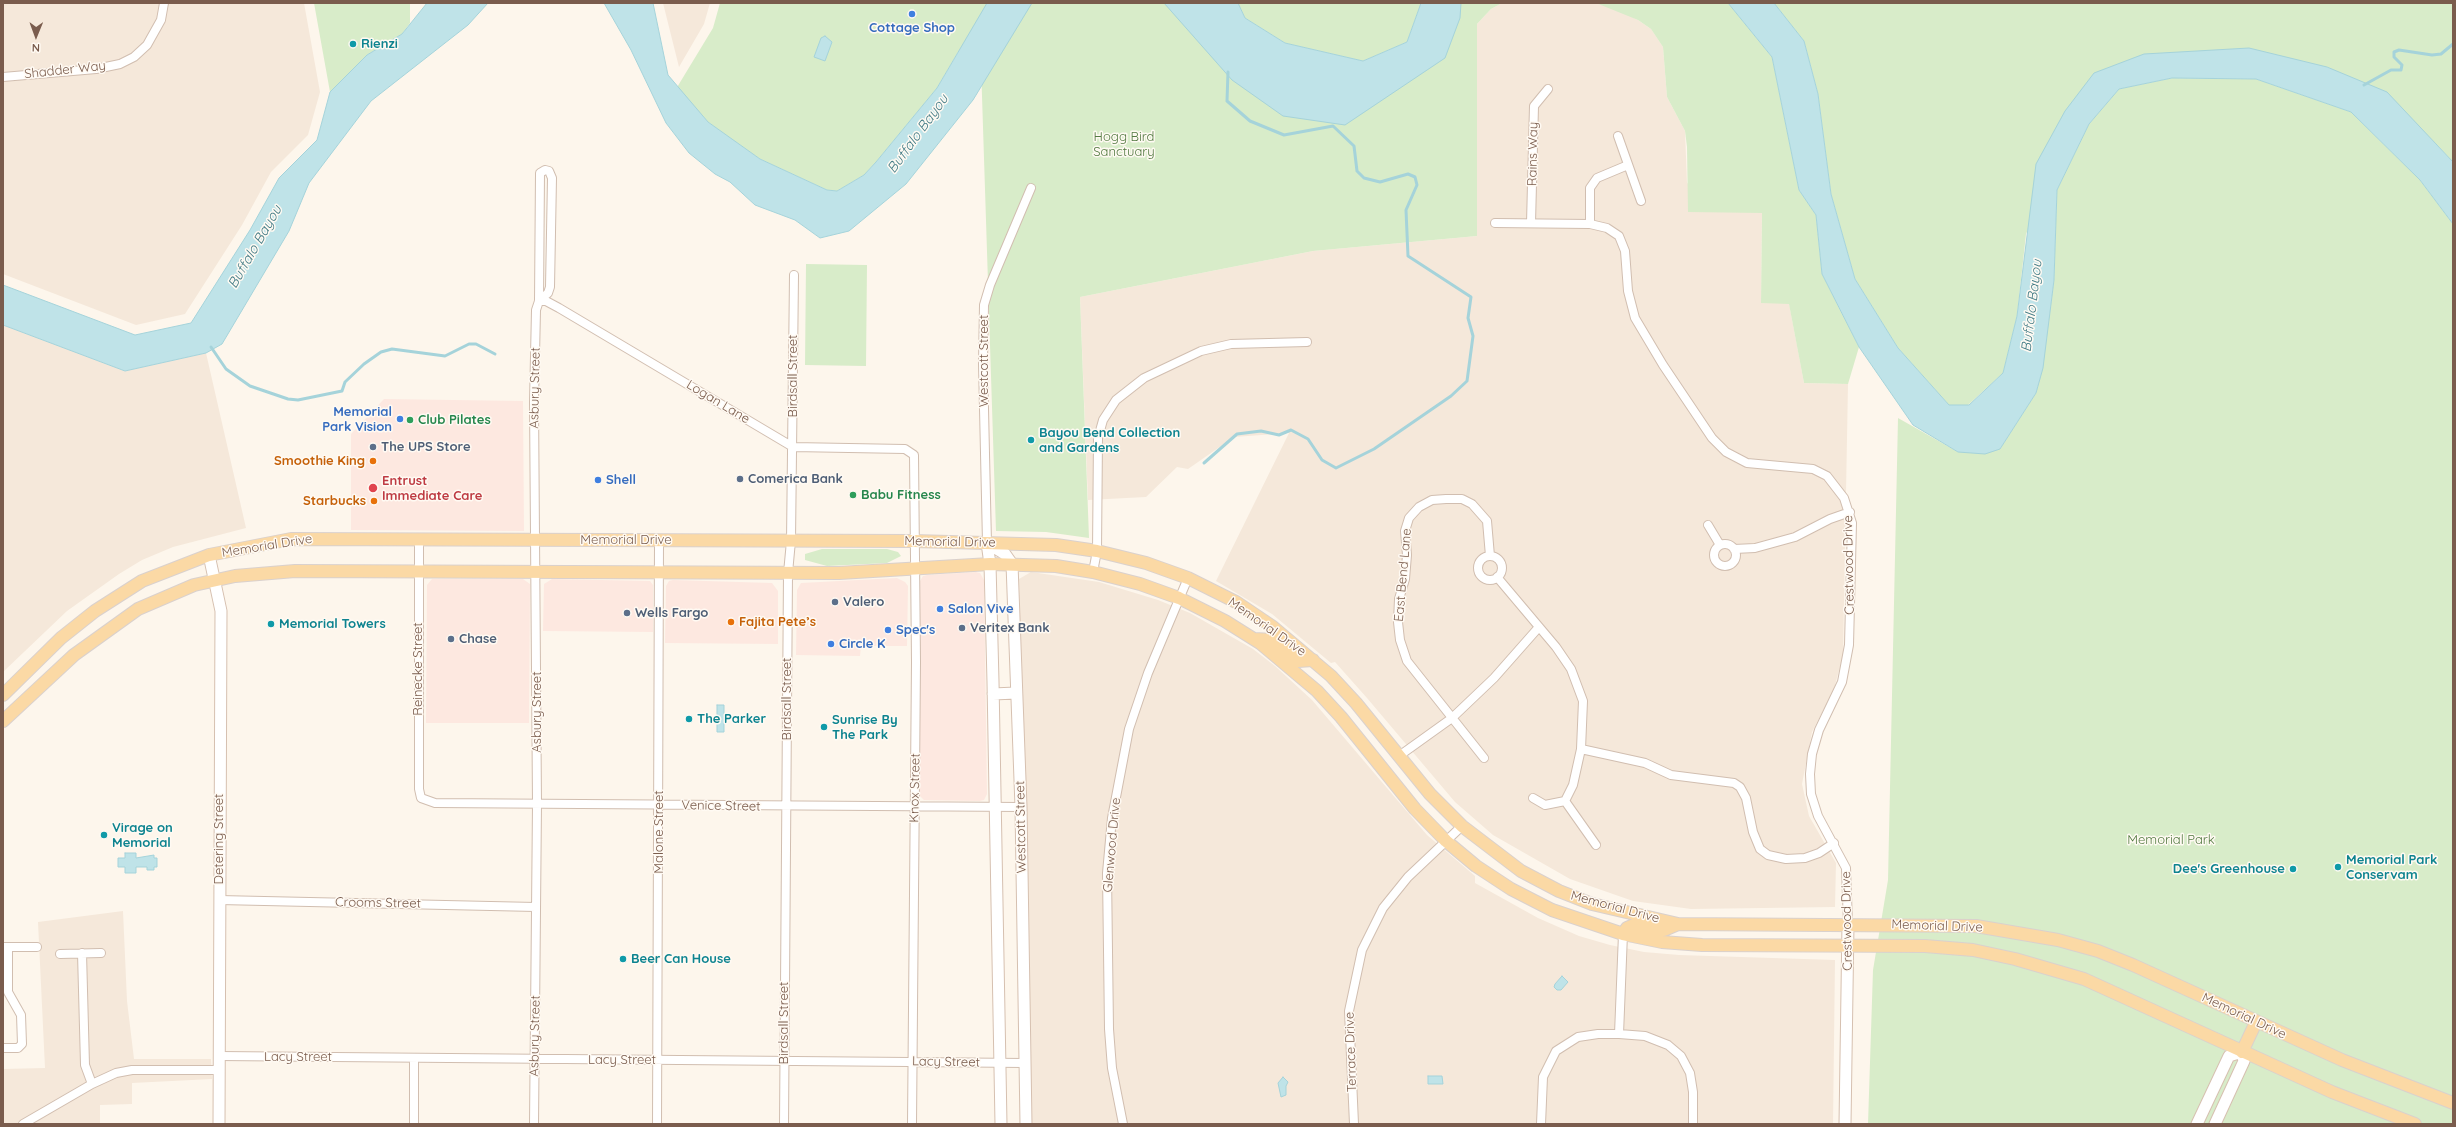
<!DOCTYPE html>
<meta charset="utf-8">
<style>
body{margin:0}
#map{position:relative;width:2456px;height:1127px;overflow:hidden;background:#fdf6ec;font-family:Quicksand,sans-serif}
canvas{display:block}
.frame{position:absolute;inset:0;border:4px solid #7a5c4d;pointer-events:none}
.north{position:absolute;left:16px;top:16px;width:40px;height:40px;-webkit-text-stroke:3px #fffaf3;paint-order:stroke;rotate:181deg;font-size:11px;font-weight:700;line-height:16px;text-align:center;color:#7a5c4d}
.north::after{content:'';display:block;margin:auto;width:14px;height:18px;background:#7a5c4d;clip-path:polygon(50% 0,100% 100%,50% 72%,0 100%)}
</style>
<div id="map">
<canvas width="2456" height="1127"></canvas>
<div class="frame"></div>
<div class="north">N</div>
</div>
<script>
const ctx = document.querySelector('canvas').getContext('2d');
ctx.lineJoin = 'round';
function paint(path, color) { ctx.fillStyle = color; ctx.fill(path, 'evenodd'); }
const toPath = rows => new Path2D(rows.map(r => 'M' + r).join(''));
function strokePath(path, color, width, dash) { ctx.strokeStyle = color; ctx.lineWidth = width; ctx.lineCap = dash ? 'butt' : 'round'; ctx.setLineDash(dash || []); ctx.stroke(path); }
function label(font, color, halo, rows, align = 'center') {
  ctx.font = font + ' Quicksand,sans-serif'; ctx.lineWidth = 3; ctx.setLineDash([]); ctx.textBaseline = 'middle'; ctx.strokeStyle = halo; ctx.fillStyle = color; for (const [text, x, y, turn = 0] of rows) {
    ctx.save(); ctx.translate(x, y); ctx.rotate((+turn || 0) * Math.PI / 180); ctx.textAlign = isNaN(turn) ? turn : align; if (halo) ctx.strokeText(text, 0, 0); ctx.fillText(text, 0, 0); ctx.restore();
  }
}
const residential = toPath([
 [3,3,304,3,320,92,308,135,271,172,242,225,185,314,136,325,3,274],
 [663,3,710,3,704,24,679,67],
 [1502,3,1596,3,1618,10,1638,20,1651,29,1663,47,1667,97,1685,131,1687,183,1762,213,1761,303,1789,303,1804,383,1848,384,1843,655,1834,689,1812,732,1802,784,1809,816,1836,863,1835,907,1691,909,1633,901,1570,879,1493,835,1455,802,1367,698,1335,662,1331,663,1272,614,1216,581,1289,433,1234,437,1188,469,1177,467,1146,497,1088,500,1080,297,1313,251,1477,236,1477,24,1491,9],
 [3,325,125,371,206,353,246,528,173,547,142,560,119,574,67,611,3,672],
 [1031,572,1099,582,1158,600,1190,613,1253,649,1275,666,1312,700,1427,835,1475,876,1475,883,1538,918,1579,936,1610,945,1644,952,1679,955,1835,960,1833,1124,1030,1124,1019,579],
 [123,911,127,1001,134,1059,211,1059,212,1079,132,1083,132,1104,100,1105,100,1124,3,1124,3,1069,45,1068,38,922]
]);
const commercial = toPath([
 [384,399,523,401,524,531,351,530,351,434],
 [976,572,980,573,984,580,987,794,984,800,980,801,924,800,918,794,920,581,923,576,927,575],
 [897,578,905,582,908,586,907,646,861,646,860,656,796,655,797,590,801,583],
 [432,579,523,579,530,584,529,723,426,723,427,585],
 [552,579,650,581,653,585,653,632,543,631,544,584],
 [673,580,772,583,778,591,778,644,665,643,666,586,669,581]
]);
const green = toPath([
 [314,3,410,3,410,23,402,34,367,55,330,92],
 [720,3,1230,3,1254,32,1317,59,1361,70,1397,57,1442,3,1502,3,1491,9,1477,24,1477,236,1313,251,1080,297,1089,538,1046,532,996,531,980,34,958,52,937,88,876,162,864,175,837,191,827,190,760,159,736,143,708,122,676,89,713,28],
 [1238,3,1421,3,1407,42,1363,61,1285,43,1245,18],
 [1596,3,1728,3,1772,57,1799,190,1816,215,1822,274,1859,347,1848,384,1804,383,1789,304,1761,303,1762,213,1688,212,1687,147,1685,131,1667,97,1663,47,1651,29,1638,20],
 [1774,3,2453,3,2453,162,2432,140,2327,67,2095,73,2026,234,2017,316,2003,373,1968,405,1949,405,1898,348,1855,279,1831,194,1818,94,1804,41],
 [2172,78,2256,79,2351,112,2420,180,2453,224,2453,1124,1868,1124,1873,970,1888,880,1898,418,1958,452,2000,449,2036,393,2042,368,2054,280,2057,190,2089,124,2119,89],
 [806,264,867,265,866,366,805,365],
 [822,549,887,549,898,552,901,556,887,563,827,566,805,560,805,554]
]);
const water = toPath([
 [427,3,488,3,468,25,371,101,309,183,289,231,222,344,206,353,125,371,3,325,3,285,135,335,191,323,250,230,279,178,317,140,330,92,367,55,402,34,427,3],
 [604,3,653,3,668,75,708,122,760,159,827,190,837,191,864,175,876,162,937,88,987,3,1032,3,973,100,906,184,849,231,820,238,795,220,755,205,730,182,715,174,689,153,666,123,631,50,604,3],
 [1164,3,1238,3,1245,18,1285,43,1363,61,1407,42,1421,3,1461,3,1460,18,1445,58,1345,125,1283,116,1232,80,1164,3],
 [1728,3,1774,3,1804,41,1818,94,1831,194,1855,279,1898,348,1949,405,1969,405,2003,373,2017,316,2036,164,2065,111,2094,73,2144,54,2249,48,2327,67,2387,92,2453,162,2453,224,2420,180,2351,112,2256,79,2172,78,2119,89,2089,124,2057,190,2054,280,2043,368,2036,393,2000,449,1985,454,1958,452,1913,425,1859,347,1822,274,1816,215,1799,190,1772,57,1728,3],
 [825,36,832,42,825,61,814,57,821,38,825,36],
 [717,705,724,705,724,732,717,732,717,705],
 [125,853,136,853,136,858,154,855,154,858,157,858,157,867,154,867,154,870,147,870,147,867,136,867,136,873,125,873,125,867,118,867,118,858,125,858,125,853],
 [1562,976,1568,982,1561,990,1557,990,1554,987,1555,984,1562,976],
 [1428,1076,1442,1076,1443,1084,1428,1084,1428,1076],
 [1283,1077,1288,1082,1286,1086,1286,1095,1281,1097,1278,1083,1283,1077]
]);
const stream = toPath([
 [2364,85,2391,70,2401,70,2402,65,2394,57,2394,52,2399,50,2432,55,2441,54,2453,44],
 [211,347,226,369,250,386,288,399,298,400,342,391,345,382,364,364,381,352,392,349,445,356,469,344,476,344,495,354],
 [1204,463,1237,434,1261,431,1279,435,1291,430,1308,439,1322,460,1336,468,1374,449,1451,396,1467,381,1473,336,1468,318,1471,297,1408,256,1406,210,1417,185,1415,177,1408,174,1380,182,1364,178,1357,171,1354,146,1333,126,1284,135,1250,121,1227,101,1228,72]
]);
const street = toPath([
 [3,77,96,69,120,64,134,57,147,45,161,20,164,3],
 [1618,136,1641,201],
 [1495,223,1590,224,1607,228,1619,236,1625,251,1628,291,1635,318,1663,365,1712,438,1726,452,1747,463,1813,469,1827,476,1844,498,1852,523,1849,645,1842,682,1819,730,1812,754,1810,774,1811,794,1818,816,1846,868,1848,924],
 [1531,223,1534,106,1548,89],
 [1590,224,1590,188,1597,178,1628,165],
 [539,301,546,301,559,308,793,447,905,449,914,455,916,662,912,1124],
 [1708,525,1720,545],
 [419,539,419,789,421,798,435,803,1021,807],
 [987,543,983,364,984,305,990,285,1031,188],
 '1714 555a11 11 0 1 1 22 0a11 11 0 1 1-22 0Z',
 [1734,549,1755,548,1795,537,1830,519,1850,512],
 '1478 568a12 12 0 1 1 24 0a12 12 0 1 1-24 0Z',
 [1093,572,1097,551,1098,438,1103,420,1116,400,1144,378,1201,351,1231,344,1307,342],
 [1497,577,1556,647,1571,669,1583,701,1581,749,1573,785,1565,801,1545,805,1533,798],
 [1581,749,1645,763,1671,775,1734,783,1740,787,1746,798,1753,832,1760,849,1768,855,1786,859,1805,858,1819,853,1834,843],
 [1399,756,1452,718,1494,678,1539,627],
 [1484,758,1407,661,1400,640,1398,622,1399,599,1405,579,1407,555,1405,531,1409,518,1419,507,1432,500,1446,499,1462,499,1472,504,1487,521,1490,556],
 [1565,801,1596,845],
 [219,900,536,907],
 [4,947,37,947],
 [82,953,85,1065,92,1084],
 [60,954,101,953],
 [1619,1034,1623,934],
 [3,1048,18,1048,22,1044,21,1015,8,992,8,948],
 [219,1056,1025,1063],
 [23,1124,92,1084,116,1073,132,1070,219,1070],
 [414,1124,414,1058],
 [534,1124,537,804,534,402,536,310,539,301,540,173,545,170,549,171,552,178,550,287,548,293,539,301],
 [657,1124,659,541],
 [784,1124,788,573,791,541,794,275],
 [1123,1124,1112,1068,1109,1029,1107,873,1112,818,1129,729,1148,673,1188,578],
 [1354,1124,1349,1011,1362,950,1383,908,1408,877,1462,826],
 [1541,1124,1543,1077,1556,1051,1578,1037,1598,1034,1619,1034,1645,1036,1668,1045,1681,1056,1690,1073,1693,1092,1693,1124]
]);
const secondary = toPath([
 [987,543,1005,554,1012,564,1021,807,1026,1124],
 [987,543,990,564,993,682,1001,1124],
 [209,555,221,611,219,1124],
 [993,694,1016,693],
 [1845,1124,1848,924],
 [2197,1124,2229,1056,2242,1052,2244,1061,2215,1124]
]);
const primary = toPath([
 [1254,639,1274,640,1298,661,1313,660],
 [3,695,61,638,95,611,142,581,209,555,291,539,914,541,1056,545,1097,551,1146,563,1188,578,1236,602,1273,627,1331,676,1356,703,1430,794,1462,826,1521,871,1559,891,1592,904,1678,924,1976,926,2058,940,2098,951,2133,965,2342,1060,2453,1103],
 [3,721,74,655,138,609,194,585,235,576,295,571,839,573,990,564,1056,566,1093,572,1140,584,1179,598,1225,621,1260,643,1317,691,1341,717,1415,809,1446,841,1476,866,1511,889,1552,910,1623,934,1662,942,1702,945,1925,946,1973,950,2015,959,2084,979,2332,1092,2415,1124],
 [1623,934,1627,928,1634,925,1664,930,1678,924],
 [2242,1052,2256,1022]
]);
const markers = [
 [912,14,4,"#3f7fe0"],
 [353,44,4,"#0f9aa8"],
 [400,419,4,"#3f7fe0"],
 [410,420,4,"#2e9e5b"],
 [1031,440,4,"#0f9aa8"],
 [373,447,4,"#5c6f8a"],
 [373,461,4,"#e8710a"],
 [740,479,4,"#5c6f8a"],
 [598,480,4,"#3f7fe0"],
 [373,488,5,"#e0444e"],
 [853,495,4,"#2e9e5b"],
 [374,501,4,"#e8710a"],
 [835,602,4,"#5c6f8a"],
 [940,609,4,"#3f7fe0"],
 [627,613,4,"#5c6f8a"],
 [731,622,4,"#e8710a"],
 [271,624,4,"#0f9aa8"],
 [962,628,4,"#5c6f8a"],
 [888,630,4,"#3f7fe0"],
 [451,639,4,"#5c6f8a"],
 [831,644,4,"#3f7fe0"],
 [689,719,4,"#0f9aa8"],
 [824,727,4,"#0f9aa8"],
 [104,835,4,"#0f9aa8"],
 [2338,867,4,"#0f9aa8"],
 [2293,869,4,"#0f9aa8"],
 [623,959,4,"#0f9aa8"]
];
const shopNames = [
 ["Cottage Shop",912,28,"center"],
 ["Memorial",392,412,"right"],
 ["Park Vision",392,427,"right"],
 ["Shell",606,480],
 ["Salon Vive",948,609],
 ["Spec's",896,630],
 ["Circle K",839,644]
];
const cultureNames = [
 ["Rienzi",361,44],
 ["Bayou Bend Collection",1039,433],
 ["and Gardens",1039,448],
 ["Memorial Towers",279,624],
 ["The Parker",697,719],
 ["Sunrise By",832,720],
 ["The Park",832,735],
 ["Virage on",112,828],
 ["Memorial",112,843],
 ["Memorial Park",2346,860],
 ["Conservam",2346,875],
 ["Dee's Greenhouse",2285,869,"right"],
 ["Beer Can House",631,959]
];
const streetNames = [
 ["Shadder Way",65,70,-6],
 ["Rains Way",1533,154,-89],
 ["Westcott Street",984,361,-90],
 ["Birdsall Street",793,376,-90],
 ["Asbury Street",535,388,-89],
 ["Logan Lane",718,402,31],
 ["Memorial Drive",626,540],
 ["Memorial Drive",950,542,1],
 ["Memorial Drive",267,546,-9],
 ["Crestwood Drive",1849,565,-91],
 ["East Bend Lane",1403,575,-85],
 ["Memorial Drive",1267,627,35],
 ["Reinecke Street",418,669,-90],
 ["Birdsall Street",787,699,-90],
 ["Asbury Street",537,712,-90],
 ["Knox Street",915,788,-89],
 ["Venice Street",721,806,1],
 ["Westcott Street",1021,827,-91],
 ["Malone Street",659,832,-90],
 ["Detering Street",219,839,-90],
 ["Glenwood Drive",1112,845,-85],
 ["Crooms Street",378,903,1],
 ["Memorial Drive",1615,907,15],
 ["Crestwood Drive",1847,921,-91],
 ["Memorial Drive",1937,926,2],
 ["Memorial Drive",2244,1016,25],
 ["Birdsall Street",784,1023,-90],
 ["Asbury Street",535,1036,-89],
 ["Terrace Drive",1351,1052,-92],
 ["Lacy Street",298,1057],
 ["Lacy Street",622,1060],
 ["Lacy Street",946,1062,1]
];
const parkNames = [
 ["Hogg Bird",1124,137],
 ["Sanctuary",1124,152],
 ["Memorial Park",2171,840]
];
const leisureNames = [
 ["Club Pilates",418,420],
 ["Babu Fitness",861,495]
];
const serviceNames = [
 ["The UPS Store",381,447],
 ["Comerica Bank",748,479],
 ["Valero",843,602],
 ["Wells Fargo",635,613],
 ["Veritex Bank",970,628],
 ["Chase",459,639]
];
const foodNames = [
 ["Smoothie King",365,461],
 ["Starbucks",366,501],
 ["Fajita Pete’s",739,622,"left"]
];
const healthNames = [
 ["Entrust",382,481],
 ["Immediate Care",382,496]
];
const waterNames = [
 ["Buffalo Bayou",918,134,-54],
 ["Buffalo Bayou",255,247,-60],
 ["Buffalo Bayou",2032,306,-83]
];
paint(residential, '#f5e8da');
paint(commercial, '#fde8e0');
paint(green, '#d8ecc9');
paint(water, '#bfe3e8');
strokePath(water, '#a5d3da', 1);
strokePath(stream, '#a5d3da', 3);
strokePath(street, '#d1beb0', 10);
strokePath(secondary, '#d6c0b0', 13);
strokePath(primary, '#dad1cd', 14);
strokePath(street, '#fff', 8);
strokePath(secondary, '#fff', 11);
strokePath(primary, '#fbd9a5', 12);
for (const [x, y, r, color] of markers) { const dot = new Path2D(); dot.arc(x, y, r, 0, 2 * Math.PI); ctx.fillStyle = color; ctx.fill(dot); strokePath(dot, '#fffaf3', 1.5); }
label('bold 13px', '#366cbe', '#fffaf3', shopNames, 'left');
label('bold 13px', '#0d838f', '#fffaf3', cultureNames, 'left');
label('13px', '#7a5c4d', '#fffaf3', streetNames);
label('13px', '#537a41', '#fffaf3', parkNames);
label('bold 13px', '#27864d', '#fffaf3', leisureNames, 'left');
label('bold 13px', '#4e5e75', '#fffaf3', serviceNames, 'left');
label('bold 13px', '#c56008', '#fffaf3', foodNames, 'right');
label('bold 13px', '#be3a42', '#fffaf3', healthNames, 'left');
label('italic 14px', '#437c86', '#fffaf3', waterNames);
</script>
